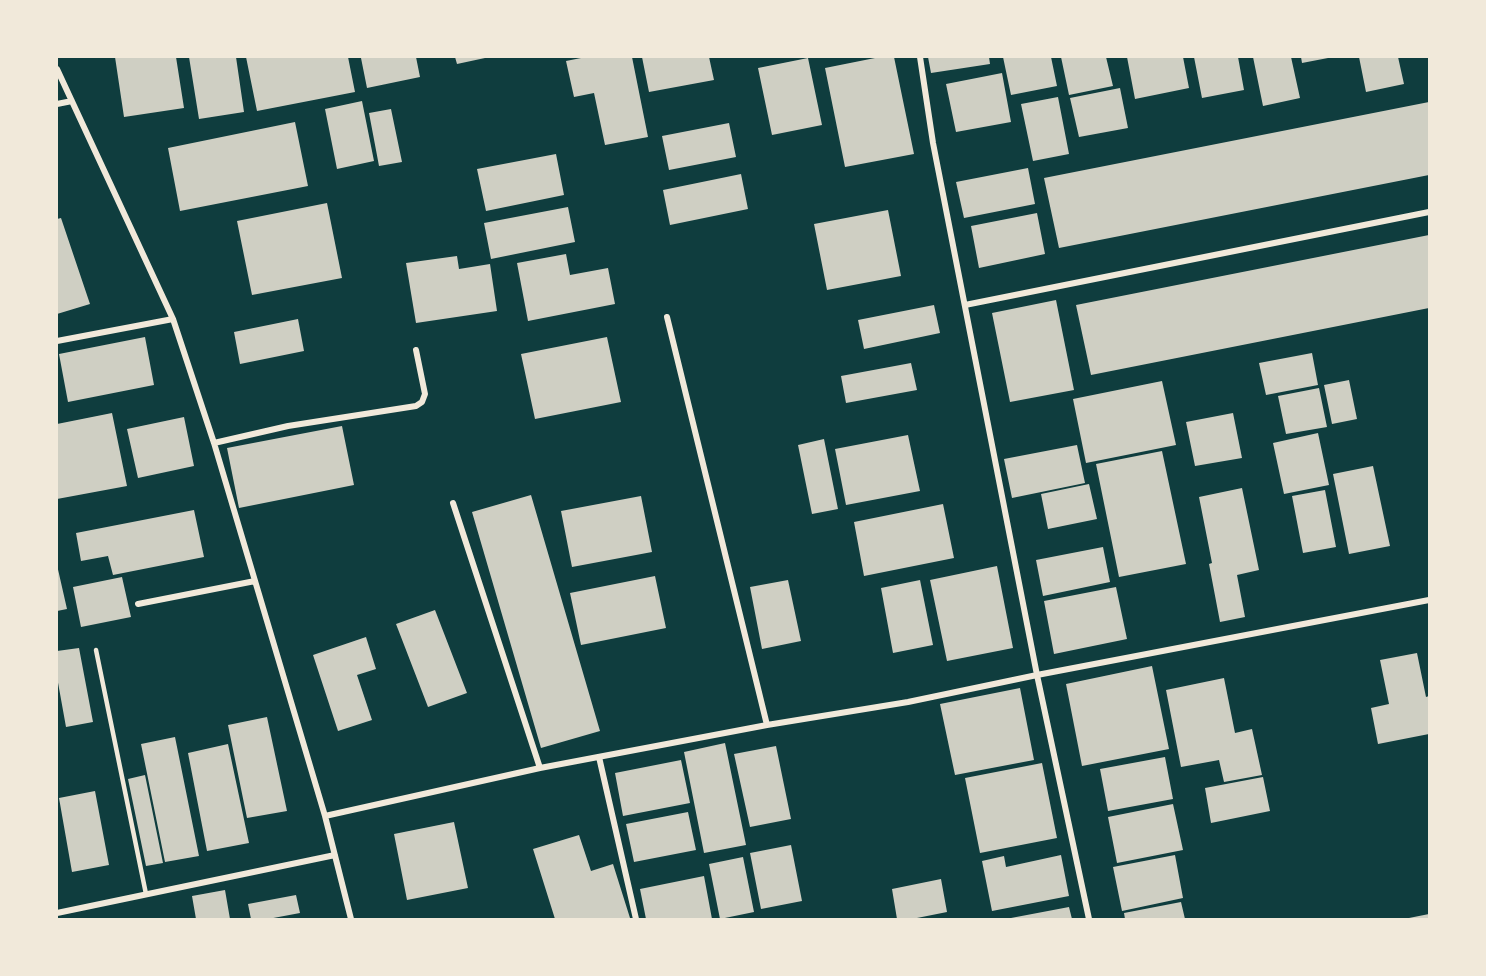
<!DOCTYPE html>
<style>
body{margin:0}
#map{position:relative;width:1486px;height:976px;overflow:hidden;background:#0f3d3e;font-family:"Noto Sans",sans-serif}
canvas{display:block}
.frame{position:absolute;inset:0;border:58px solid #f1e9da;pointer-events:none}
</style>
<div id="map">
<canvas width="1486" height="976"></canvas>
<div class="frame"></div>
</div>
<script>
const ctx = document.querySelector('canvas').getContext('2d');
ctx.lineJoin = 'round';
function paint(path, color) { ctx.fillStyle = color; ctx.fill(path, 'evenodd'); }
const toPath = rows => new Path2D(rows.map(r => 'M' + r).join(''));
function strokePath(path, color, width, dash) { ctx.strokeStyle = color; ctx.lineWidth = width; ctx.lineCap = dash ? 'butt' : 'round'; ctx.setLineDash(dash || []); ctx.stroke(path); }
const building = toPath([
 [115,57,176,57,184,108,124,117],
 [189,57,236,57,244,112,199,119],
 [246,57,348,57,355,92,257,111],
 [368,57,416,57,420,77,367,88,361,58],
 [455,57,485,57,485,58,457,64],
 [586,57,632,57,648,137,605,145,594,93,574,97,566,61],
 [642,57,709,57,714,80,649,92],
 [880,57,894,57,914,154,845,167,825,68],
 [928,57,989,57,990,64,931,73],
 [1003,57,1051,57,1057,86,1011,95],
 [1061,57,1106,57,1113,86,1069,95],
 [1127,57,1183,57,1189,88,1135,99],
 [1194,57,1238,57,1244,90,1202,98],
 [1253,57,1291,57,1300,98,1263,106],
 [1301,57,1328,57,1328,58,1302,63],
 [1359,57,1398,57,1404,84,1366,92],
 [808,58,822,125,772,135,758,68],
 [1002,73,1011,122,956,132,946,84],
 [1120,88,1128,128,1079,137,1070,98],
 [1058,97,1069,154,1033,161,1021,104],
 [362,101,374,161,337,169,325,109],
 [1429,102,1429,175,1059,248,1044,178],
 [391,109,402,162,379,166,369,113],
 [295,122,308,186,180,211,168,148],
 [729,123,736,157,669,170,662,136],
 [556,154,564,195,486,211,477,169],
 [1028,168,1035,204,964,218,956,182],
 [741,174,748,209,670,225,663,190],
 [327,203,342,278,252,295,237,221],
 [568,207,575,242,491,259,484,223],
 [888,210,901,276,827,290,814,224],
 [1037,213,1045,254,979,268,971,226],
 [61,218,90,304,57,314,57,219],
 [1429,235,1429,308,1091,375,1076,305],
 [566,254,570,275,608,268,615,304,528,321,517,263],
 [457,256,459,269,490,264,497,311,416,323,406,263],
 [1056,300,1074,390,1010,402,992,313],
 [934,305,940,333,864,349,858,320],
 [298,319,304,351,240,364,234,332],
 [145,337,154,385,68,402,59,354],
 [607,337,621,402,535,419,521,354],
 [1312,353,1318,385,1266,395,1259,363],
 [911,363,917,390,846,403,841,376],
 [1349,380,1357,419,1332,424,1324,385],
 [1162,381,1176,445,1086,463,1073,399],
 [1319,388,1327,427,1286,434,1278,396],
 [112,413,127,486,57,499,57,424],
 [1233,413,1242,458,1195,466,1186,422],
 [184,417,194,466,138,478,127,429],
 [342,426,354,485,239,508,227,448],
 [1318,433,1329,485,1284,494,1273,443],
 [908,435,920,491,846,505,835,449],
 [824,439,838,509,812,514,798,445],
 [1077,445,1085,483,1012,498,1004,459],
 [1162,451,1186,564,1119,577,1096,464],
 [1373,466,1390,546,1349,554,1333,474],
 [1089,484,1097,519,1048,529,1041,494],
 [1242,488,1259,570,1237,575,1245,617,1220,622,1209,564,1212,563,1199,497],
 [1325,490,1336,547,1303,553,1292,496],
 [531,495,600,731,541,748,472,512],
 [641,496,652,552,572,567,561,511],
 [943,504,954,558,864,576,854,522],
 [194,510,204,557,113,575,108,556,81,561,76,533],
 [1103,547,1110,582,1043,596,1036,560],
 [57,565,67,609,57,611],
 [997,566,1013,648,947,661,930,580],
 [655,576,666,628,581,645,570,593],
 [122,577,131,617,81,627,73,587],
 [788,580,801,641,762,649,750,587],
 [920,580,933,645,893,653,881,588],
 [1116,587,1127,639,1054,654,1044,601],
 [435,610,467,693,428,707,396,624],
 [366,637,376,669,357,675,372,720,338,731,313,655],
 [79,648,93,722,66,727,57,677,57,651],
 [1417,653,1426,697,1429,696,1429,734,1378,744,1371,708,1389,704,1380,660],
 [1152,666,1169,749,1082,766,1066,684],
 [1224,678,1235,733,1252,729,1262,775,1224,782,1219,760,1181,767,1166,690],
 [1020,688,1034,760,955,775,940,704],
 [267,717,287,811,247,818,228,725],
 [175,737,199,856,165,862,141,744],
 [725,743,746,845,704,853,684,752],
 [228,744,249,843,207,851,188,753],
 [776,746,791,819,750,827,734,754],
 [1165,757,1173,799,1108,811,1100,769],
 [681,760,690,803,623,816,615,773],
 [1042,763,1057,838,980,853,965,778],
 [145,775,163,863,146,866,128,779],
 [1263,777,1270,811,1211,823,1205,788],
 [95,791,109,865,72,872,59,798],
 [1173,804,1183,850,1117,863,1108,817],
 [688,812,696,850,634,862,626,824],
 [454,822,468,888,407,900,394,834],
 [579,835,591,871,613,864,630,918,555,919,533,849],
 [791,845,802,901,761,909,750,853],
 [1061,855,1069,896,992,911,982,861,1004,856,1006,867],
 [1175,855,1183,898,1122,911,1113,867],
 [743,857,754,912,720,919,709,864],
 [704,876,712,919,646,919,640,889],
 [941,879,947,912,912,919,897,919,892,889],
 [225,890,230,919,196,919,192,896],
 [296,895,300,913,268,919,251,919,248,904],
 [1181,902,1185,919,1125,919,1124,913],
 [1069,907,1072,919,1011,919,1011,918],
 [1429,914,1429,919,1409,919,1409,918]
]);
const service = toPath([
 [96,650,146,894]
]);
const minor = toPath([
 [920,57,933,143,1037,675,1089,919],
 [57,69,173,319,214,443,325,816,351,919],
 [57,104,72,101],
 [965,305,1429,212],
 [667,317,767,725],
 [57,341,173,319],
 [214,443,288,426,416,406,422,402,425,394,416,350],
 [453,503,540,768],
 [138,604,255,581],
 [599,757,636,919],
 [325,816,540,768,767,725,908,702,1037,675,1429,600],
 [57,913,335,855]
]);
paint(building, '#cfcfc3');
strokePath(service, '#f1e9da', 4.5);
strokePath(minor, '#f1e9da', 6);
</script>
